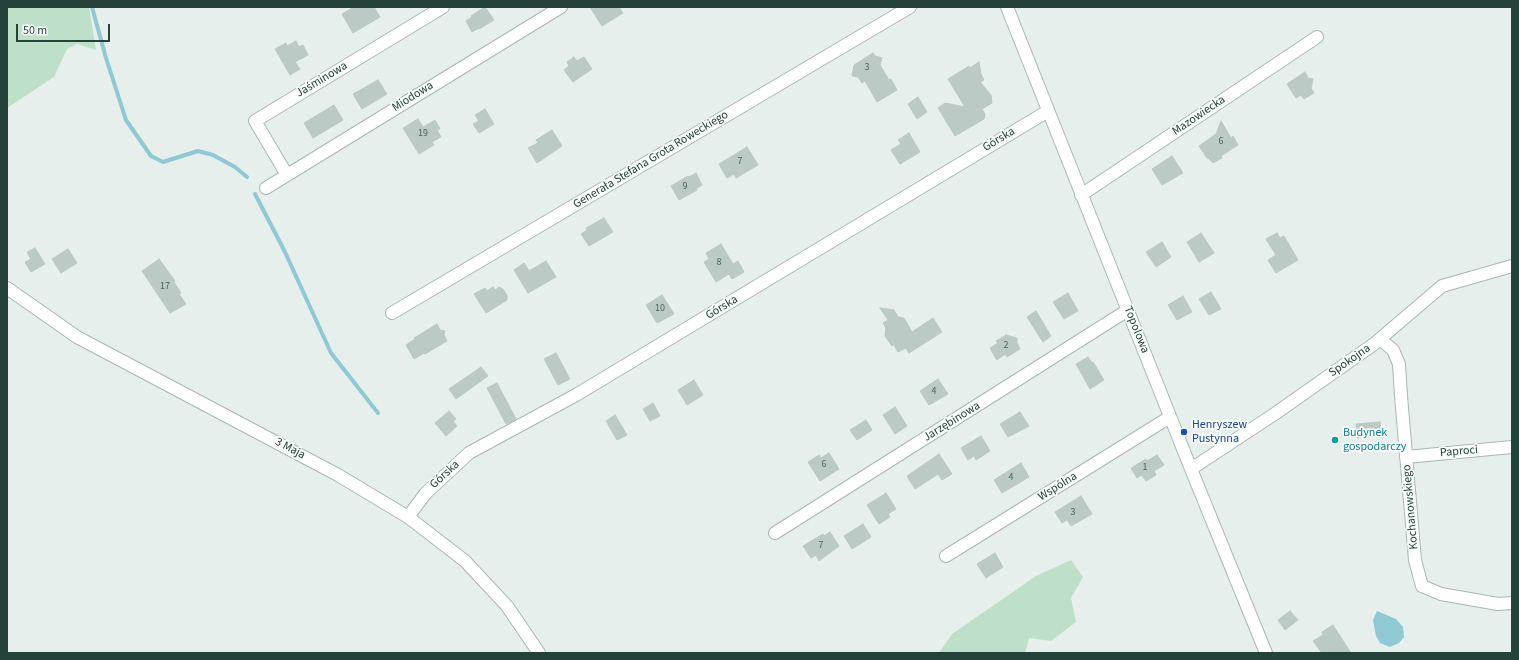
<!DOCTYPE html>
<meta charset="utf-8">
<style>
body{margin:0}
#map{position:relative;width:1519px;height:660px;overflow:hidden;background:#e6efeb;font-family:"Source Sans 3",sans-serif}
canvas{display:block}
.frame{position:absolute;inset:0;border:8px solid #24423a;pointer-events:none}
.scale{position:absolute;left:16px;top:24px;width:94px;height:18px;box-sizing:border-box;border:2px solid #24423a;border-top:0;padding-left:5px;font-size:12px;line-height:14px;white-space:nowrap;color:#24423a;-webkit-text-stroke:3px #f7fbf9;paint-order:stroke}
</style>
<div id="map">
<canvas width="1519" height="660"></canvas>
<div class="frame"></div>
<div class="scale">50 m</div>
</div>
<script>
const ctx = document.querySelector('canvas').getContext('2d');
ctx.lineJoin = 'round';
function paint(path, color) { ctx.fillStyle = color; ctx.fill(path, 'evenodd'); }
const toPath = rows => new Path2D(rows.map(r => 'M' + r).join(''));
function strokePath(path, color, width, dash) { ctx.strokeStyle = color; ctx.lineWidth = width; ctx.lineCap = dash ? 'butt' : 'round'; ctx.setLineDash(dash || []); ctx.stroke(path); }
function label(font, color, halo, rows, align = 'center') {
  ctx.font = font + ' "Source Sans 3",sans-serif'; ctx.lineWidth = 3.5; ctx.setLineDash([]); ctx.textBaseline = 'middle'; ctx.strokeStyle = halo; ctx.fillStyle = color; for (const [text, x, y, turn = 0] of rows) {
    ctx.save(); ctx.translate(x, y); ctx.rotate((+turn || 0) * Math.PI / 180); ctx.textAlign = isNaN(turn) ? turn : align; if (halo) ctx.strokeText(text, 0, 0); ctx.fillText(text, 0, 0); ctx.restore();
  }
}
const green = toPath([
 [7,7,89,7,96,50,77,44,67,49,54,77,7,108],
 [1071,560,1083,577,1071,598,1076,622,1051,641,1029,638,1025,653,939,653,952,634,1036,576]
]);
const water = toPath([
 [1377,611,1396,619,1403,627,1404,637,1399,643,1390,647,1380,643,1376,636,1373,620]
]);
const stream = toPath([
 [92,7,106,58,126,120,151,156,163,162,198,151,213,155,235,167,247,177],
 [255,194,285,252,331,353,378,413]
]);
const building = toPath([
 [354,7,374,7,380,17,353,33,342,14,354,7],
 [485,7,494,20,479,29,479,28,472,32,466,21,472,17,471,16,485,7],
 [590,7,619,7,623,13,602,26,590,7],
 [296,41,299,47,303,45,308,55,295,62,300,69,290,75,275,49,286,43,287,46,296,41],
 [873,53,875,56,882,58,880,65,889,80,891,79,897,90,877,102,865,81,862,83,858,77,852,76,854,65,873,53],
 [574,57,577,61,584,57,592,69,573,82,564,70,569,66,567,62,574,57],
 [979,62,981,74,984,80,980,82,991,95,992,103,982,109,985,114,984,119,955,136,938,108,945,103,965,107,948,79,969,66,970,68,979,62],
 [1305,72,1308,78,1313,79,1311,88,1314,93,1304,99,1301,95,1296,98,1287,84,1305,72],
 [378,80,387,94,362,109,353,94,378,80],
 [918,97,927,112,917,119,908,104,918,97],
 [334,105,343,120,313,138,304,123,334,105],
 [485,109,494,124,479,133,473,124,479,121,475,115,485,109],
 [418,119,423,127,435,120,440,129,437,130,441,137,432,142,434,145,419,154,403,128,418,119],
 [1221,121,1231,138,1233,136,1238,145,1221,156,1222,158,1213,163,1208,158,1207,158,1199,146,1216,134,1221,121],
 [552,130,562,146,537,163,528,148,538,143,536,140,552,130],
 [909,133,920,152,900,164,891,150,901,144,898,140,909,133],
 [747,147,758,165,736,178,734,174,727,178,719,164,747,147],
 [1172,156,1183,173,1162,185,1152,169,1172,156],
 [696,173,702,185,696,189,697,190,679,200,671,186,688,176,689,177,696,173],
 [604,218,613,232,589,246,581,234,587,230,586,228,604,218],
 [1201,233,1214,253,1199,262,1187,242,1201,233],
 [1277,233,1280,238,1284,236,1298,260,1276,273,1268,260,1276,255,1266,239,1277,233],
 [1162,242,1171,257,1156,267,1146,252,1162,242],
 [721,244,733,264,738,261,744,272,732,279,729,274,716,282,704,262,709,259,706,253,721,244],
 [35,248,45,264,31,272,25,262,31,259,27,252,35,248],
 [68,249,77,263,61,273,52,259,68,249],
 [159,259,175,281,174,282,181,293,179,294,186,304,170,313,142,271,159,259],
 [546,261,556,277,528,293,514,270,524,263,529,271,546,261],
 [493,287,495,290,499,287,503,289,507,295,507,300,486,313,474,294,485,288,487,291,493,287],
 [1211,292,1221,309,1209,315,1199,299,1211,292],
 [1068,293,1078,311,1064,319,1053,302,1068,293],
 [662,295,674,314,657,323,646,305,662,295],
 [1183,296,1192,312,1177,320,1168,305,1183,296],
 [880,308,894,310,898,317,904,318,912,332,933,318,942,332,909,353,906,348,898,352,894,345,892,346,885,336,886,328,883,323,888,320,880,308],
 [1036,311,1051,336,1043,342,1027,317,1036,311],
 [437,324,440,330,445,331,444,335,447,341,425,354,424,353,414,359,406,345,415,339,414,338,437,324],
 [1006,335,1017,338,1017,343,1020,349,1007,357,1005,354,997,360,990,348,998,343,996,341,1006,335],
 [556,353,570,379,558,385,544,359,556,353],
 [1088,357,1092,363,1093,362,1104,380,1090,389,1076,364,1088,357],
 [481,367,488,376,456,399,449,389,481,367],
 [938,379,948,394,929,405,920,391,938,379],
 [694,380,703,395,687,405,678,390,694,380],
 [497,383,516,419,506,424,487,388,497,383],
 [653,403,660,416,650,421,643,409,653,403],
 [895,407,907,426,895,434,883,415,895,407],
 [449,411,456,419,453,421,457,426,446,436,435,423,449,411],
 [1020,412,1029,426,1008,437,1000,424,1020,412],
 [615,415,627,435,617,440,606,421,615,415],
 [866,420,872,430,857,440,850,430,866,420],
 [1380,422,1381,436,1357,438,1356,424,1380,422],
 [981,436,990,451,976,460,974,456,968,460,961,448,981,436],
 [829,453,839,469,820,481,808,462,819,455,821,458,829,453],
 [939,454,952,474,942,480,938,474,915,489,907,476,939,454],
 [1157,455,1164,465,1154,471,1156,475,1146,481,1142,475,1137,478,1131,468,1146,459,1147,461,1157,455],
 [1021,463,1029,477,1002,493,994,480,1021,463],
 [886,493,896,509,888,514,890,517,879,524,867,505,886,493],
 [1081,496,1092,514,1071,526,1067,520,1062,523,1055,512,1081,496],
 [863,524,871,537,852,549,844,536,863,524],
 [830,532,839,546,819,561,816,555,811,558,803,546,823,534,824,536,830,532],
 [995,553,1003,567,986,578,977,564,995,553],
 [1290,611,1298,620,1285,630,1278,620,1290,611],
 [1333,625,1351,653,1322,653,1313,641,1323,635,1322,632,1333,625]
]);
const minor = toPath([
 [1007,7,1191,469,1266,653],
 [287,175,255,121,443,7],
 [266,188,561,7],
 [1081,195,1317,37],
 [7,288,77,337,338,475,408,517,465,561,507,606,539,653],
 [392,313,910,7],
 [1380,339,1393,350,1399,364,1401,396,1415,560,1422,586,1441,594,1498,604,1512,603],
 [1406,457,1512,447],
 [1191,469,1276,413,1374,344,1442,286,1512,266],
 [408,517,425,494,469,453,576,395,1048,111],
 [775,533,1128,310],
 [946,556,1170,417]
]);
const markers = [
 [1184,432,4,"#1a4fb4"],
 [1335,440,4,"#0f9aa8"]
];
const numberNames = [
 ["3",867,68],
 ["19",423,134],
 ["6",1221,142],
 ["7",740,162],
 ["9",685,187],
 ["8",719,263],
 ["17",165,287],
 ["10",660,309],
 ["2",1006,346],
 ["4",934,392],
 ["6",824,465],
 ["1",1145,468],
 ["4",1011,478],
 ["3",1073,513],
 ["7",821,546]
];
const streetNames = [
 ["Jaśminowa",322,80,-31],
 ["Miodowa",413,97,-32],
 ["Mazowiecka",1199,116,-34],
 ["Górska",999,140,-31],
 ["Generała Stefana Grota Roweckiego",651,160,-31],
 ["Górska",722,308,-31],
 ["Topolowa",1136,330,68],
 ["Spokojna",1350,361,-35],
 ["Jarzębinowa",952,422,-32],
 ["3 Maja",290,449,28],
 ["Paproci",1459,452,-5],
 ["Górska",445,475,-43],
 ["Wspólna",1058,487,-32],
 ["Kochanowskiego",1411,507,-95]
];
const transitNames = [
 ["Henryszew",1192,425],
 ["Pustynna",1192,439]
];
const cultureNames = [
 ["Budynek",1343,433],
 ["gospodarczy",1343,447]
];
paint(green, '#bfe0c8');
paint(water, '#8ec9d4');
strokePath(stream, '#8ec9d4', 4);
paint(building, '#bbcac4');
strokePath(building, '#b8c9c2', 1);
strokePath(minor, '#a8b8b2', 14);
strokePath(minor, '#fff', 12);
for (const [x, y, r, color] of markers) { const dot = new Path2D(); dot.arc(x, y, r, 0, 2 * Math.PI); ctx.fillStyle = color; ctx.fill(dot); strokePath(dot, '#f7fbf9', 1.5); }
label('10px', '#4a645c', null, numberNames);
label('12px', '#24423a', '#f7fbf9', streetNames);
label('12px', '#164399', '#f7fbf9', transitNames, 'left');
label('12px', '#0d838f', '#f7fbf9', cultureNames, 'left');
</script>
